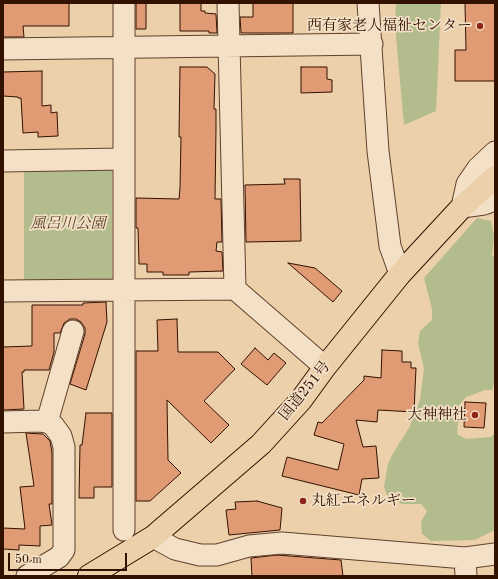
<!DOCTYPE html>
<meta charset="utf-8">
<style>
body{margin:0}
#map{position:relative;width:498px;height:579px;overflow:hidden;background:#ecd0a9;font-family:"Old Standard TT",serif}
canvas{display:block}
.frame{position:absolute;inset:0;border:4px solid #321101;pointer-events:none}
.scale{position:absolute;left:8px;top:553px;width:119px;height:18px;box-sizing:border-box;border:2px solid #321101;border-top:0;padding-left:5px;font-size:12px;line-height:14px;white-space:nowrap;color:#321101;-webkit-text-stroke:3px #f3e0c7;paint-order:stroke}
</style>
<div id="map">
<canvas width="498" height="579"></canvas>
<div class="frame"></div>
<div class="scale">50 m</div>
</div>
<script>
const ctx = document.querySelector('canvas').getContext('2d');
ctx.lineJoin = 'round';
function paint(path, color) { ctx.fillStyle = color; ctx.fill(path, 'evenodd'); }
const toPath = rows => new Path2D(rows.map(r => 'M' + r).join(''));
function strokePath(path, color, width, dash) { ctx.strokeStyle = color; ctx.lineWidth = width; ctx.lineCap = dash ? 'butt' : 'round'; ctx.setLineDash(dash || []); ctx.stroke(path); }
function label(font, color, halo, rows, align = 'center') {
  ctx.font = font + ' "Old Standard TT","Noto Serif JP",serif'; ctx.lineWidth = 3.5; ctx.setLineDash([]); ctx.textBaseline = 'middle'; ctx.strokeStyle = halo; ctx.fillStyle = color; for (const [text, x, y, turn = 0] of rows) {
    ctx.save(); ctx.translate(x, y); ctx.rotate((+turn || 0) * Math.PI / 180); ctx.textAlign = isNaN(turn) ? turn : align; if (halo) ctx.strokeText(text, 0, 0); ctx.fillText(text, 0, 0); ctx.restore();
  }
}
const green = toPath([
 [396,3,441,3,436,111,404,125,395,25],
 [24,169,112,169,112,279,24,280],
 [477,218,491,221,494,236,492,256,495,256,495,379,492,390,485,390,466,397,460,404,457,434,466,439,491,437,495,433,495,530,475,540,431,541,422,534,421,522,427,511,421,504,402,504,387,496,384,487,388,464,392,455,410,426,420,400,424,369,418,343,420,331,432,320,432,309,424,278]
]);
const building = toPath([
 [3,3,69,3,69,26,23,26,24,37,3,37,3,3],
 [136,3,146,3,146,29,136,29,136,3],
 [180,3,201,3,201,11,205,11,205,13,216,14,217,33,209,33,209,31,180,31,180,3],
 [253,3,293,3,293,33,241,33,240,17,253,17,253,3],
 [465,3,495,3,495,81,455,81,455,50,466,50,465,3],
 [180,67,207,67,215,74,214,109,216,109,216,129,215,199,221,199,222,242,217,242,216,251,222,252,223,271,189,272,189,275,163,275,163,272,147,272,147,264,139,264,138,228,136,228,136,198,179,199,180,188,181,137,179,137,180,67],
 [301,67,327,67,327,79,332,80,332,92,301,93,301,67],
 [42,71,42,106,51,105,51,113,57,112,58,136,38,137,38,132,23,133,21,98,18,98,18,97,3,96,3,72,42,71],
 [284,179,300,179,301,241,246,242,245,185,285,184,284,179],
 [288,263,315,268,342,291,333,302,288,263],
 [106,302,107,322,86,390,70,384,85,334,85,328,81,322,76,319,70,319,64,323,60,333,54,333,54,352,49,370,24,370,24,372,22,372,24,409,3,410,3,347,32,346,32,305,83,305,83,303,106,302],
 [177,319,178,352,218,352,235,369,204,401,229,425,211,443,167,400,168,460,181,473,150,501,136,501,136,351,158,351,157,320,177,319],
 [255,348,268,360,274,353,286,363,267,385,241,364,255,348],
 [382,350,402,351,402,362,411,362,411,368,416,368,414,412,378,410,377,422,356,420,363,447,376,446,379,478,362,479,359,495,282,476,287,457,338,470,344,444,314,435,318,422,322,423,364,380,364,376,381,378,382,350],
 [465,402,486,403,484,428,464,427,465,402],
 [86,413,112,413,112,487,94,487,94,498,79,498,80,445,82,445,86,413],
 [26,433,43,434,50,441,52,453,52,504,49,504,52,525,40,526,40,546,19,545,19,550,3,549,3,528,25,529,20,487,34,486,26,433],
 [257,501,282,508,280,530,229,535,226,510,236,509,235,502,257,501],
 [277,555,341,560,343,576,252,576,251,558,277,555]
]);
const minor = toPath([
 [124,3,124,530],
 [228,3,235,289],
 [368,3,378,151,390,246,400,274],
 [3,49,372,44],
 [495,152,478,168,467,184,462,207,484,204,495,200],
 [3,161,123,159],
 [3,291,235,289,325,367],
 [3,422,40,421,47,422,53,425,61,436,64,447,64,550,59,557,27,576],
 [47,422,73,331],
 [153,537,175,549,200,555,217,555,249,546,282,543,465,558,495,554],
 [465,558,466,576]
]);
const highway = toPath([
 [89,576,153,537,261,444,301,400,325,367,400,274,462,207,495,177]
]);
const markers = [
 [480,26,4,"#8f2418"],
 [475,415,4,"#8f2418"],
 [303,501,4,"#8f2418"]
];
const poiNames = [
 ["西有家老人福祉センター",472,26],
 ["大神神社",467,415],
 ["丸紅エネルギー",311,501,"left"]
];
const parkNames = [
 ["風呂川公園",68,224]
];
const streetNames = [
 ["国道251号",305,391,-51]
];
paint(green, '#b3bc8c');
paint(building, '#e09b74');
strokePath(building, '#321101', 1);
strokePath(minor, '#60412b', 23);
strokePath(highway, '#321101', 24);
strokePath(minor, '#f3e0c7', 21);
strokePath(highway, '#ecd0a9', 22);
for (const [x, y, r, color] of markers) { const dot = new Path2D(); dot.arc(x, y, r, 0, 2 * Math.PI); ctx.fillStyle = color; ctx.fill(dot); strokePath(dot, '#f3e0c7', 1.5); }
label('15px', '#321101', '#f3e0c7', poiNames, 'right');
label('italic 15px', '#59442b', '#f3e0c7', parkNames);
label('15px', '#321101', '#f3e0c7', streetNames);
</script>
